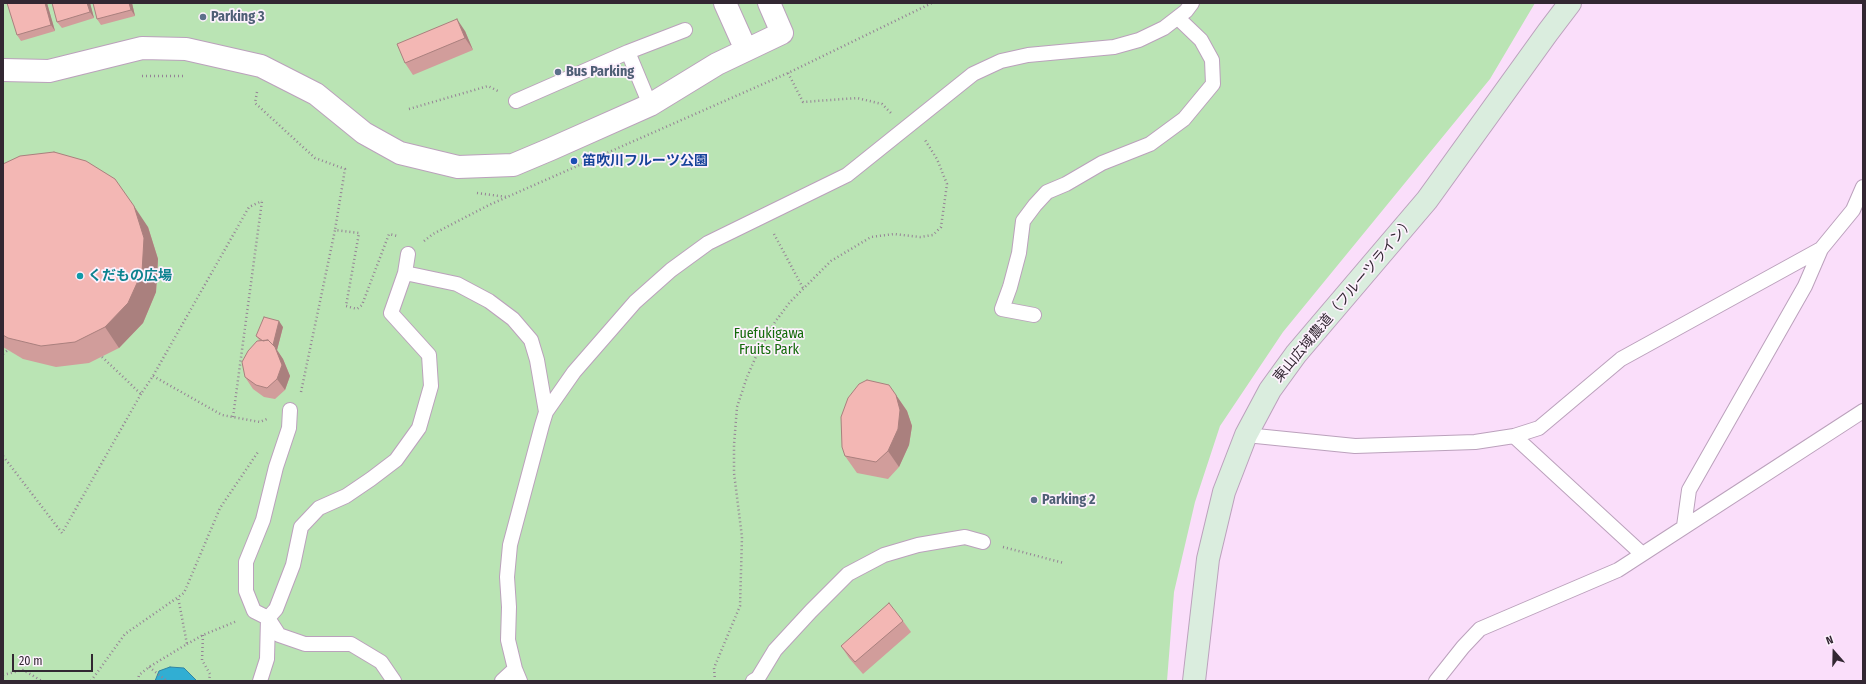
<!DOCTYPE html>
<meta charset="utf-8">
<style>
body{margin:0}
#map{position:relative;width:1866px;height:684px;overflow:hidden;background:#fadefa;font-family:"Fira Sans Condensed",sans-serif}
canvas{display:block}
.frame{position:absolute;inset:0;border:4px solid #322732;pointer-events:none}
.north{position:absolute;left:1814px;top:632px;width:40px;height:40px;-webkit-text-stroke:3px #fdf1fd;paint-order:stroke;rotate:340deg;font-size:11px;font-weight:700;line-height:16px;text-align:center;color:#322732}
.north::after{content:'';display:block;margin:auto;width:14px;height:18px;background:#322732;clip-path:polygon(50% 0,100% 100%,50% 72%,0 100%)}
.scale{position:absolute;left:12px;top:654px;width:81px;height:18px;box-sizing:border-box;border:2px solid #322732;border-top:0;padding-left:5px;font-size:12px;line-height:14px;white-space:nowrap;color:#322732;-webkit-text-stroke:3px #fdf1fd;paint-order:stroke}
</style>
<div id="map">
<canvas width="1866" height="684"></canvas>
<div class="frame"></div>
<div class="north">N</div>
<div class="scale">20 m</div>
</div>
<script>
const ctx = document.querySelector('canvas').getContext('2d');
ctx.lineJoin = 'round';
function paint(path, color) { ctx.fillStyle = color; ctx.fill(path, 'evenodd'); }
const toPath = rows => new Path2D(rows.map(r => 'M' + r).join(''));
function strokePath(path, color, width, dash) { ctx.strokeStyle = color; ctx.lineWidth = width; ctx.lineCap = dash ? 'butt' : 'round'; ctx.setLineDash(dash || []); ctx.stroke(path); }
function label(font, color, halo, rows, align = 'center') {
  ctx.font = font + ' "Fira Sans Condensed","Noto Sans JP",sans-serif'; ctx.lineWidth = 3.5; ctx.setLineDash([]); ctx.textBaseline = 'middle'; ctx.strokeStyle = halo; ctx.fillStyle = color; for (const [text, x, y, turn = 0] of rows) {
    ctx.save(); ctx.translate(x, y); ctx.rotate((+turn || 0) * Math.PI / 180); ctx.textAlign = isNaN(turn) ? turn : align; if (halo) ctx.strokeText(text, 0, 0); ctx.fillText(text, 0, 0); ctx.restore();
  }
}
const green = toPath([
 [3,3,1535,3,1490,79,1283,332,1220,426,1195,502,1174,592,1167,681,3,681]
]);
const water = toPath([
 [170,667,184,668,197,681,155,681,159,671,170,667]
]);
const path = toPath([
 [788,73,803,102,857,98,882,104,891,113],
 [142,76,185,76],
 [257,92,255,103,315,158,345,169,335,230],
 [409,109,488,86,498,91],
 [477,193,507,197],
 [774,234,803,288],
 [424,241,433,234,489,205,788,73,932,3],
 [3,354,8,350],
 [102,357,141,394,153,376,249,207,262,201],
 [153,376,222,415,260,422,269,418],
 [301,392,335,230,359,233,346,306,357,309,362,305,389,234,397,236],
 [233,417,262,201],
 [3,456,62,533,141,394],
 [1003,547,1064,563],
 [203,635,202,660,210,674,209,681],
 [187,644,203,635,237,621],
 [149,667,167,681],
 [3,675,23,670,42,681],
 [91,681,125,634,184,593,220,508,258,452],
 [138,681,139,675,149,667,187,644,178,597],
 [715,681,714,668,740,606,742,537,734,473,734,445,737,407,747,377,758,352,775,322,790,302,831,261,871,237,894,234,920,237,933,235,941,227,947,184,937,159,925,140]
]);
const lane = toPath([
 [628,52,685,30],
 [516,101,628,52,650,105],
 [405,273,457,284,489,301,513,319,531,340,537,360,546,412],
 [1034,315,1002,309,1010,287,1019,253,1023,221,1035,205,1047,192,1066,184,1102,163,1150,144,1184,119,1213,84,1212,60,1201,40,1178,18],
 [290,410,289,428,276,467,263,520,246,562,246,591,254,611,268,618,279,635,305,644,351,644,381,662,394,681],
 [1246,435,1355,446,1475,442,1514,436,1539,428,1621,359,1821,249,1853,210,1863,187],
 [1514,436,1641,553],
 [1684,526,1689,490,1805,286,1821,249],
 [260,681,267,659,268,618,276,609,293,565,301,527,319,508,346,496,371,479,396,460,419,428,431,386,429,355,391,313,405,273,408,254],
 [502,681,515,669],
 [520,681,515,669,508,640,509,607,507,577,510,545,542,425,546,412,574,372,635,302,671,270,708,243,847,175,973,74,1001,61,1028,55,1114,47,1139,40,1164,28,1186,11,1192,3],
 [753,681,758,678,775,650,811,611,848,574,884,555,918,545,965,537,983,542],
 [1436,681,1463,647,1480,629,1618,570,1863,411]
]);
const street = toPath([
 [725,3,746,50],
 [3,70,49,71,142,48,186,49,261,66,316,94,364,133,400,153,458,167,513,165,551,149,650,105,717,64,782,33,769,3]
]);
const secondary = toPath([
 [1194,681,1208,559,1224,492,1246,435,1270,390,1296,354,1427,200,1548,32,1570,3]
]);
const wall = toPath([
 [47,3,55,31,21,41,17,35],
 [52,3,90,3,94,18,62,28,57,22],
 [132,3,135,16,101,25,97,19],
 [465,31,473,50,413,75,405,63],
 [3,164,148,227,158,259,156,292,143,323,119,348,89,363,56,367,23,359,3,347],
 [283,327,277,350,283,359,290,376,285,390,275,399,264,397,253,389,245,377,260,341,256,336],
 [896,395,907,411,912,426,909,445,899,467,888,479,857,473,845,456],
 [903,621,911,632,863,674,849,658,841,646]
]);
const shadedWall = toPath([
 [45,3,47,3,55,31,51,25],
 [87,3,90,3,94,18,90,12],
 [129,3,132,3,135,16,131,10],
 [457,19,465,31,473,50,465,38],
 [134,206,148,227,158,259,156,292,143,323,119,348,105,327],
 [279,321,283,327,277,350,283,359,290,376,285,390,277,379,272,346],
 [896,395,907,411,912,426,909,445,899,467,888,451]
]);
const building = toPath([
 [7,3,45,3,51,25,17,35,7,3],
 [52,3,87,3,90,12,57,22,52,3],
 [93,3,129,3,131,10,97,19,93,3],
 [457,19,465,38,405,63,397,44,457,19],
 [54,152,86,161,115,179,134,206,144,238,142,272,128,303,105,327,75,342,41,346,8,338,3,335,3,164,20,156,54,152],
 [264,317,279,321,273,345,268,340,263,341,256,336,264,317],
 [268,340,275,347,282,365,277,379,267,388,256,385,245,377,242,362,248,351,257,341,268,340],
 [867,380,889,385,896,395,900,410,898,429,888,451,876,462,845,456,842,447,841,417,848,398,859,384,867,380],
 [889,603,903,621,855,662,841,646,889,603]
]);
const markers = [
 [203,17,4,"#5c6f8a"],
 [558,72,4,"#5c6f8a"],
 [574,161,4,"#1a4fb4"],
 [80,276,4,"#0f9aa8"],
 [1034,500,4,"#5c6f8a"]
];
const serviceNames = [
 ["Parking 3",211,17],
 ["Bus Parking",566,72],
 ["Parking 2",1042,500]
];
const transitNames = [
 ["笛吹川フルーツ公園",582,161]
];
const cultureNames = [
 ["くだもの広場",88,276]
];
const streetNames = [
 ["東山広域農道（フルーツライン）",1344,300,-50]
];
const parkNames = [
 ["Fuefukigawa",769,334],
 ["Fruits Park",769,350]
];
paint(green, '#bae4b4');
paint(water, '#31aed3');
strokePath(water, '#3186a3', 1);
strokePath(lane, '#bba1bc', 16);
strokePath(street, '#bba1bc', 24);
strokePath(secondary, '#bba1bc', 24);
strokePath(path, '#958295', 2.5, [1, 3]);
strokePath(lane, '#fff', 14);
strokePath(street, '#fff', 22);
strokePath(secondary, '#daedde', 22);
paint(wall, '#d19d9b');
paint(shadedWall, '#aa807e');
paint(building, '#f3b7b4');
strokePath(building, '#aa807e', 1);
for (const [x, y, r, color] of markers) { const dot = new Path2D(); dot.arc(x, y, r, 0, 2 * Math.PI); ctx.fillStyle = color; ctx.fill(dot); strokePath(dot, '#fdf1fd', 1.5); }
label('bold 14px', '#4e5e75', '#fdf1fd', serviceNames, 'left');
label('bold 14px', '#164399', '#fdf1fd', transitNames, 'left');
label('bold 14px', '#0d838f', '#fdf1fd', cultureNames, 'left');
label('14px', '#322732', '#fdf1fd', streetNames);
label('14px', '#136a0a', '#fdf1fd', parkNames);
</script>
